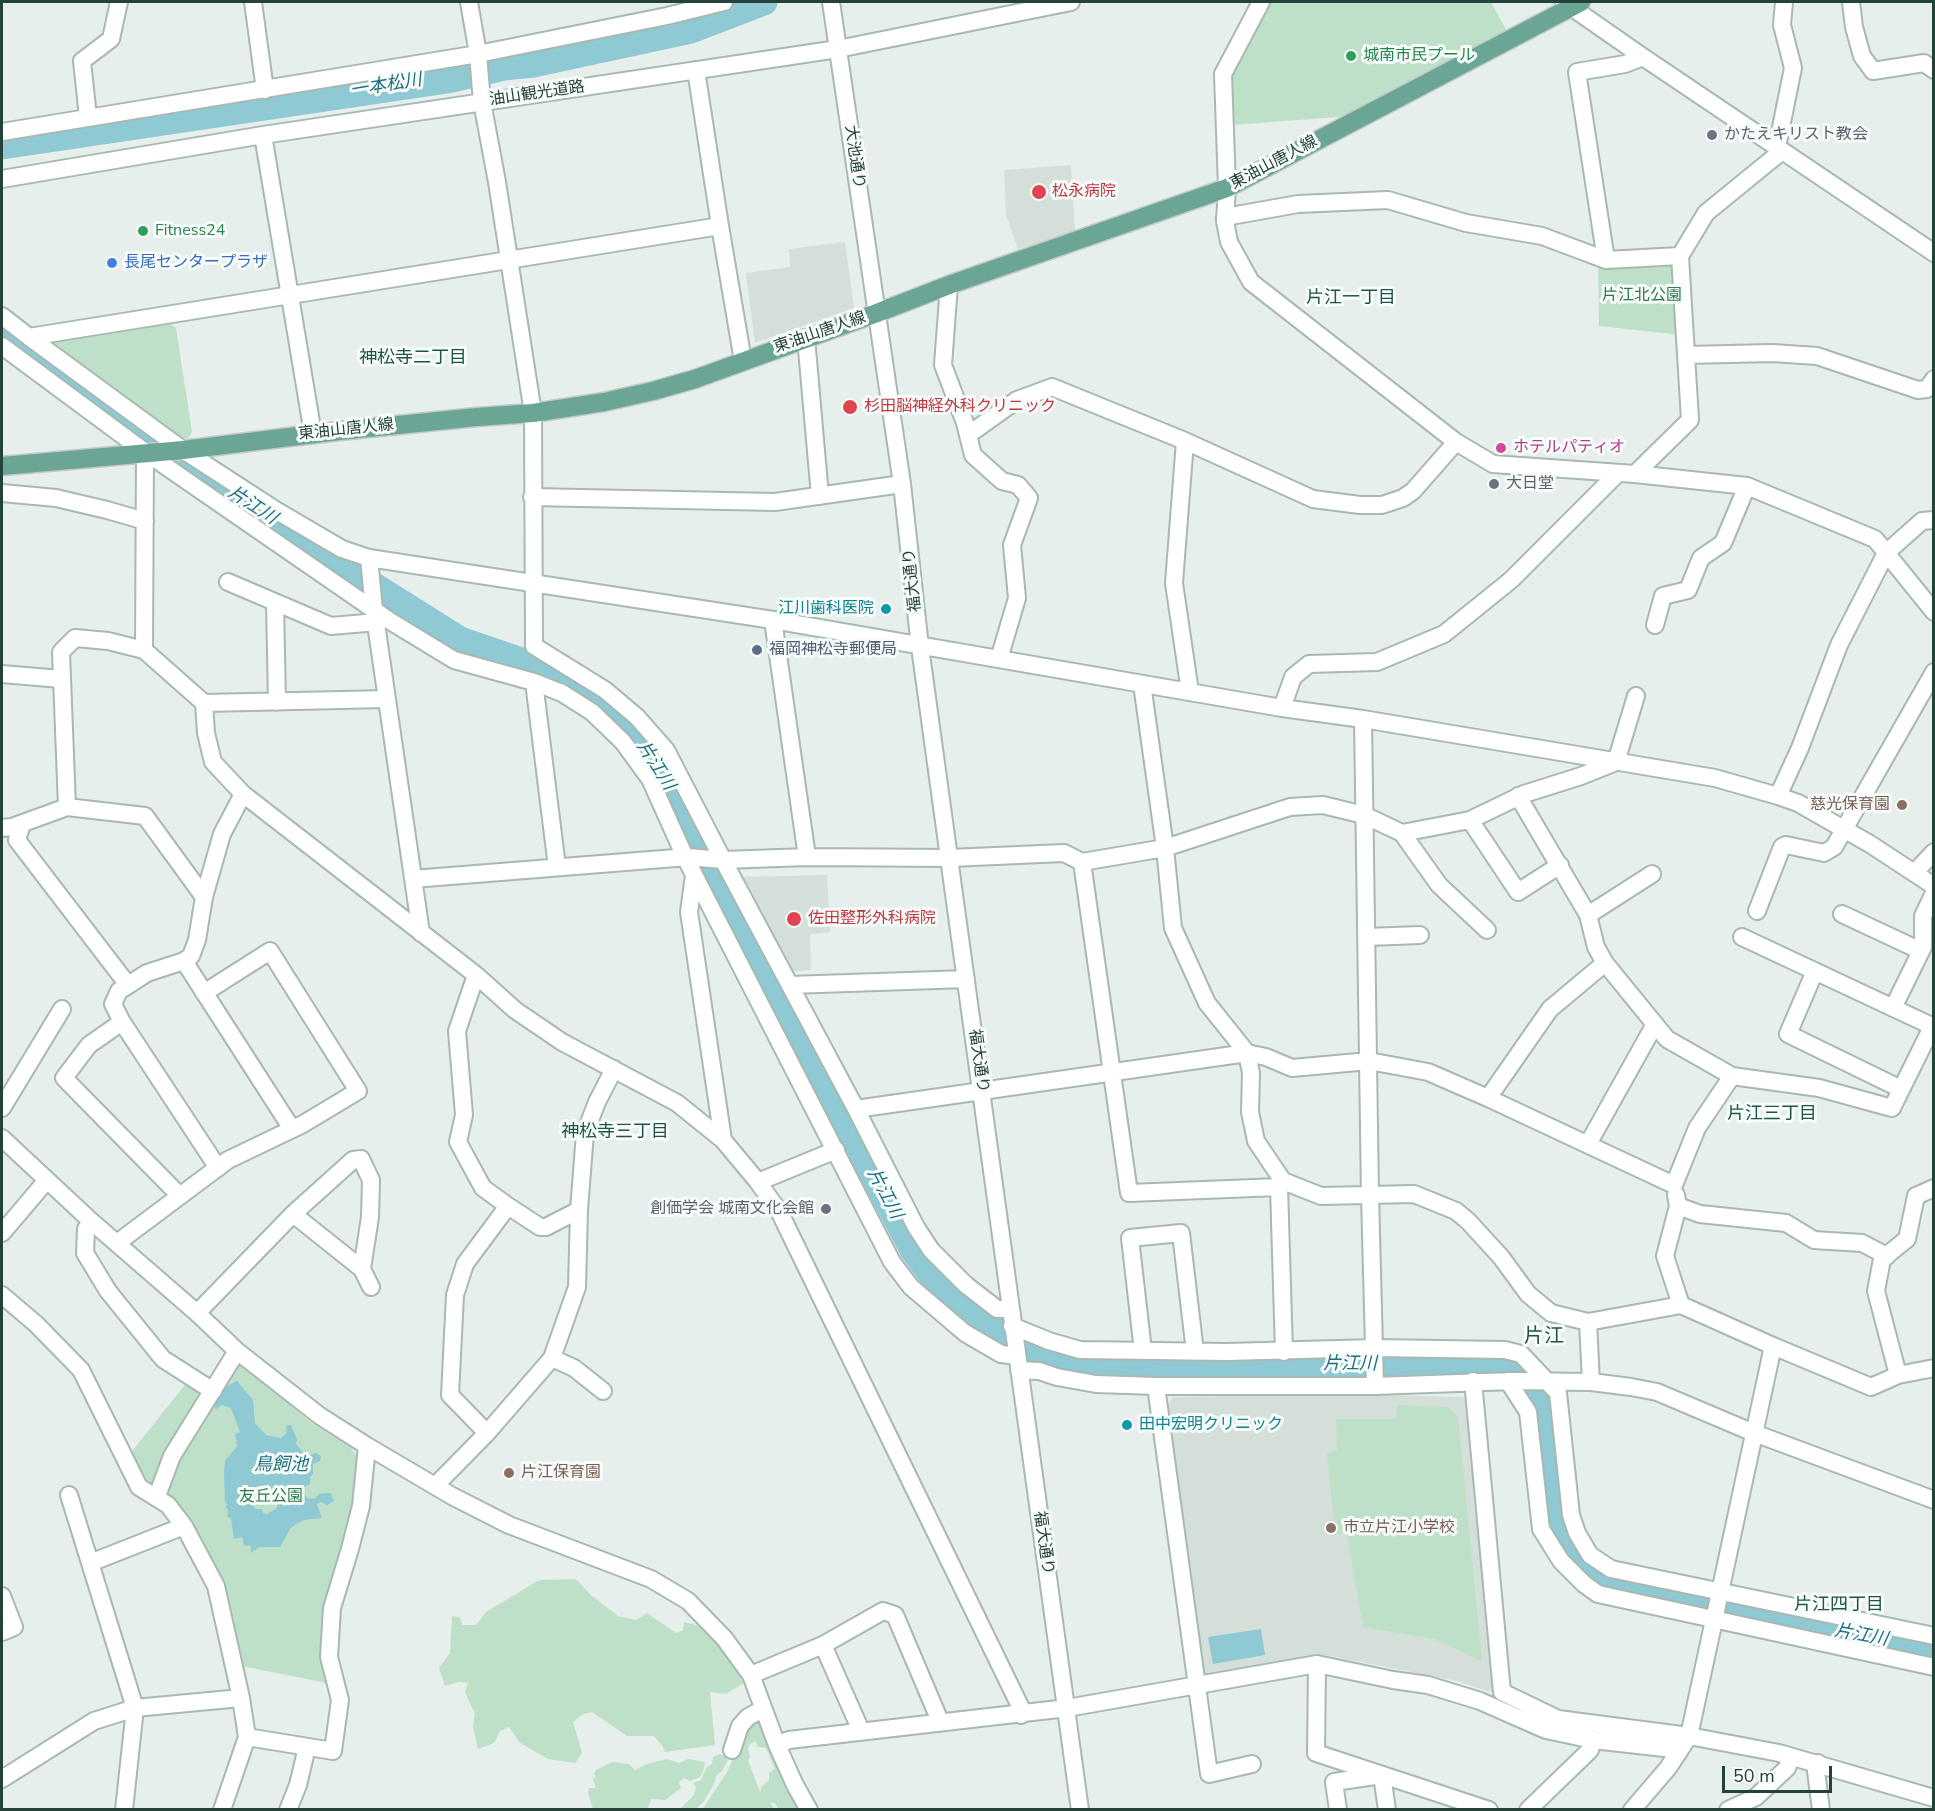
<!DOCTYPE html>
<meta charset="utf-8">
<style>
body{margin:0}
#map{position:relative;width:1935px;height:1811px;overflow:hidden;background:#e6efeb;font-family:"Nunito Sans",sans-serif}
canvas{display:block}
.frame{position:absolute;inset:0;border:3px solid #24423a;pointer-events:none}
.scale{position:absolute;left:1722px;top:1766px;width:110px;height:27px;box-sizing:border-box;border:3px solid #24423a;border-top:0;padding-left:8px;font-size:18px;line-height:21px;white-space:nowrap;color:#24423a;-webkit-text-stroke:4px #f7fbf9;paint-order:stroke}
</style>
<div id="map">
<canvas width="1935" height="1811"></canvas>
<div class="frame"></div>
<div class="scale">50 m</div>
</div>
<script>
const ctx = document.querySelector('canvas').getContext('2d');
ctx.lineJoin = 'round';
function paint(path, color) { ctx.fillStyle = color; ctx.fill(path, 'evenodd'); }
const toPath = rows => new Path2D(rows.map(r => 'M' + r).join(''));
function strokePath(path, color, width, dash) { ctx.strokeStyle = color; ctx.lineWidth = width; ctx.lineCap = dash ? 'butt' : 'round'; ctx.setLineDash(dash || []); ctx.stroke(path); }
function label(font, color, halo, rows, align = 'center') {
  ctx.font = font + ' "Nunito Sans","Noto Sans JP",sans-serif'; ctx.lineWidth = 6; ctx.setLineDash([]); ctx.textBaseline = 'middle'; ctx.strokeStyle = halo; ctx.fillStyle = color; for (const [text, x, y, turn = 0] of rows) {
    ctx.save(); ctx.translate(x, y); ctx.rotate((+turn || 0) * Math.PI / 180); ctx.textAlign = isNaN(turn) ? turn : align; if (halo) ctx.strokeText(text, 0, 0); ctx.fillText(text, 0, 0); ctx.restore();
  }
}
const built = toPath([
 [1071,165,1075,232,1018,249,1006,215,1004,170],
 [845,242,854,308,755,343,746,273,790,267,789,249],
 [827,875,830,932,810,934,811,970,783,972,773,963,773,935,759,932,758,906,739,904,737,877],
 [1329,1394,1463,1397,1468,1402,1474,1504,1495,1689,1494,1693,1457,1681,1320,1654,1207,1676,1201,1672,1188,1553,1168,1405,1173,1397]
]);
const green = toPath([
 [1268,2,1491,2,1507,31,1350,116,1233,125,1230,81,1267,9],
 [1598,261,1677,262,1681,335,1599,326],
 [170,324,176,328,192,432,188,438,173,439,52,349,53,343],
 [239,1362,314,1425,350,1447,356,1454,360,1465,355,1512,344,1544,332,1684,241,1666,224,1584,180,1506,163,1494,175,1461,209,1413],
 [188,1381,204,1395,161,1459,150,1489,129,1455],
 [1397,1405,1448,1407,1458,1416,1482,1661,1434,1639,1363,1627,1347,1535,1335,1532,1327,1453,1337,1450,1336,1419,1396,1419],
 [576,1579,591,1595,618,1616,636,1620,647,1613,676,1633,683,1630,684,1622,700,1626,723,1648,744,1683,726,1694,710,1692,715,1745,665,1752,662,1745,654,1736,627,1736,592,1712,583,1714,573,1722,582,1753,575,1763,548,1759,520,1743,509,1727,500,1731,494,1743,478,1749,473,1727,475,1714,465,1692,468,1683,459,1682,445,1686,439,1668,450,1653,452,1616,460,1617,462,1625,476,1625,486,1612,539,1580],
 [757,1718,763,1720,803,1809,778,1809,775,1803,770,1802,774,1809,702,1810,727,1772,732,1761,731,1757,743,1736],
 [756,1741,758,1747,766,1748,775,1769,769,1773,769,1780,762,1786,760,1792,748,1760,750,1758,748,1749,750,1744],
 [719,1754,726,1756,728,1760,722,1771,716,1776,715,1782,704,1801,696,1809,680,1809,694,1795,696,1787,693,1783,701,1780,706,1768,712,1764,713,1757],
 [667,1759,679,1763,688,1759,705,1762,703,1772,700,1777,690,1781,684,1778,679,1782,681,1788,665,1800,651,1799,648,1809,593,1809,588,1793,589,1788,596,1788,593,1779,596,1776,594,1774,596,1770,612,1762,629,1764,635,1770,647,1764]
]);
const water = toPath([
 [237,1381,253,1400,255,1423,266,1435,281,1438,286,1434,287,1425,291,1425,297,1440,296,1444,306,1456,316,1453,321,1456,320,1461,313,1464,313,1474,310,1477,310,1484,305,1487,304,1492,307,1498,314,1499,319,1494,331,1493,334,1501,327,1505,321,1502,317,1504,322,1518,304,1520,296,1524,290,1529,280,1547,259,1547,251,1553,251,1546,244,1545,242,1537,234,1539,231,1518,227,1517,228,1509,225,1508,227,1505,225,1501,224,1473,225,1461,237,1446,235,1434,240,1432,231,1408,222,1405,216,1409,214,1405,226,1387],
 [262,1485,268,1488,277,1500,277,1508,267,1514,263,1513,262,1509,255,1509,254,1506,256,1503,252,1501,251,1497,256,1488],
 [1261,1629,1265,1655,1213,1664,1208,1637]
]);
const river = toPath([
 [2,146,447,80,504,67,533,64,691,30,764,2],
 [2,328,103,409,352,572,460,640,542,668,580,688,639,739,659,767,913,1250,931,1274,953,1297,991,1328,1041,1352,1069,1360,1096,1365,1280,1367,1515,1365,1543,1402,1556,1472,1561,1516,1573,1544,1589,1564,1616,1581,1726,1612,1883,1638,1934,1649]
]);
const minor = toPath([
 [253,2,265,90],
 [469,2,478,54,482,102,497,182,533,413,534,646,605,690,637,717,666,750,723,860,856,1109,916,1227,931,1250,966,1285,997,1309,1010,1309],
 [831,2,902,484,920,647,1080,1810],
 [1261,2,1223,74,1227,188,1225,221,1229,242,1251,282,1456,442,1493,464,1635,474,1747,486,1875,539,1934,612],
 [1564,2,1643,57,1934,253],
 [1851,2,1854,27,1862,56,1873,71,1924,63,1934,70],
 [696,70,720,226,743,361],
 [88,117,82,61,111,39,119,2],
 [2,132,478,54,667,16,724,2],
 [263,135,313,434],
 [1777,147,1793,68,1782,25,1784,2],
 [2,179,263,135,838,49,1071,2],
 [1225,217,1298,204,1388,200,1466,223,1542,236,1606,260,1680,256,1706,213,1782,151],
 [1606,260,1577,72,1625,64,1643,57],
 [949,285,943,365,965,423,973,455,1002,481,1018,485,1029,498,1012,545,1017,598,999,659],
 [2,316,29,337,720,226],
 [29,337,183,450,277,511,342,549,369,558,773,620,1282,708,1363,719,1370,1195,1375,1386],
 [806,338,820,496],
 [2,346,145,452,390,621,454,660,534,682,562,693,592,712,623,742,650,779,685,857,892,1262,911,1287,965,1333,1001,1354,1017,1356],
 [1687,355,1772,353,1817,356,1918,390,1927,389,1934,379],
 [968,435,1017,400,1052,387,1185,441,1313,499,1360,505,1382,505,1403,498,1413,491,1456,442],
 [1185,441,1174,583,1190,692],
 [145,452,144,650,204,703,206,733,213,762,243,794,476,975,457,1031,464,1115,458,1142,483,1188,508,1206,465,1264,455,1295,450,1395,487,1433],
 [1635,474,1690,420,1680,256],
 [2,493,56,498,107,510,145,521],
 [532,497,775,502,902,484],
 [369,558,374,610,421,933],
 [228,582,331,626,377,622],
 [275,603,277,702],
 [773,620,807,857],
 [1655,625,1663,596,1688,590,1701,558,1723,543,1747,486],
 [2,674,61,679],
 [534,682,557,867],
 [1142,684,1165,848,1173,928,1207,1003,1247,1053,1251,1073,1250,1112,1256,1141,1283,1181,1321,1196,1414,1194,1456,1211,1468,1221,1501,1257,1528,1294,1551,1313,1588,1322,1681,1305,1773,1346,1689,1736,1668,1768,1632,1810],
 [204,703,387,699],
 [1282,708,1293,677,1309,664,1377,662,1444,634,1511,580,1618,473],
 [1363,719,1715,778,1778,796,1798,803,1870,844,1934,886],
 [1518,796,1588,915,1596,947,1605,963,1667,1039,1732,1076,1819,1088,1892,1108,1932,1027],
 [1778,796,1800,748,1839,645,1886,553,1922,521,1934,520],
 [67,807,61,652,75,638,108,641,144,650],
 [1470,820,1518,892,1560,865],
 [22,824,17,840,128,985],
 [2,828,12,827,67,807,145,816,204,897,197,940,191,956,184,961,147,973,119,991,113,1004,122,1022,89,1045,64,1078,180,1196],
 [1402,833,1439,885,1487,930],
 [1082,862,1129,1193,1279,1187,1283,1181],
 [1914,873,1934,852],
 [694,875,689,912,723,1140,758,1182,836,1150],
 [413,879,688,857,723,860,807,857,950,858,1064,853,1082,862,1165,848,1290,807,1323,805,1364,815,1402,833,1470,820,1524,794,1581,776,1616,762,1636,696],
 [204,897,222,834,243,794],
 [1757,911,1782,847,1786,845,1824,853,1834,847,1934,672],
 [1842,914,1921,951],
 [1588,915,1652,874],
 [1367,937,1420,935],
 [1742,937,1934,1027],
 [184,961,292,1129],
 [1815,971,1788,1034,1901,1089],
 [476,975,515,1010,562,1042,677,1103,723,1140],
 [790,985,966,979],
 [1893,1008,1923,947,1923,916,1934,893],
 [122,1022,218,1168],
 [1488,1098,1674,1185,1697,1128,1732,1076],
 [2,1108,62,1009],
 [856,1109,1247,1053,1266,1057,1292,1068,1369,1061,1428,1072,1488,1098,1550,1009,1605,963],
 [2,1138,91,1221,197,1313,237,1351,320,1416,367,1446,452,1496,509,1525,651,1579,688,1601,724,1638,751,1675,777,1745,795,1785,809,1810],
 [1588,1144,1655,1024],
 [758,1182,780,1213,1020,1706,1021,1715],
 [1279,1187,1284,1352],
 [1676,1195,1678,1206,1665,1256,1681,1305],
 [508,1206,540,1227,546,1227,579,1210],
 [1678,1206,1700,1214,1786,1223,1814,1240,1862,1243,1887,1256],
 [293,1214,362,1269,371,1287],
 [91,1221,86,1229,85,1253,108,1291,163,1359,213,1391],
 [2,1233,47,1180],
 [117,1243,228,1160,303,1124,358,1091,270,951,204,993],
 [2,1295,36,1324,81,1370,139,1487,168,1505,184,1526,90,1563],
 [197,1313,293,1214,353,1160,361,1159,371,1180,370,1217,362,1269],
 [1588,1322,1591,1382],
 [1012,1326,1049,1341,1080,1350,1227,1352,1375,1348,1505,1350,1521,1354,1558,1393,1571,1515,1577,1533,1590,1555,1611,1569,1934,1636],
 [1773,1346,1871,1387,1898,1375,1934,1368],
 [1143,1351,1130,1238,1181,1233,1195,1352],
 [552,1358,574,1368,603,1391],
 [1019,1370,1039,1371,1057,1377,1096,1384,1156,1386,1375,1386,1513,1381,1591,1382,1631,1387,1657,1392,1754,1433,1934,1500],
 [1898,1375,1876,1291,1882,1259,1907,1239,1916,1196,1934,1188],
 [1473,1381,1502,1692,1558,1719,1689,1736,1779,1753,1934,1798],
 [1508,1381,1528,1412,1541,1529,1561,1561,1584,1584,1598,1594,1934,1667],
 [1156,1386,1209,1774,1252,1764],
 [435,1486,487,1433,552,1358,577,1287,579,1210,585,1133,597,1102,614,1069],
 [69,1495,135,1708,124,1810],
 [157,1496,172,1456,237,1351],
 [184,1526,216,1586,241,1698,247,1737,222,1810],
 [2,1596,14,1627,2,1632],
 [823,1645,858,1724,859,1732],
 [1317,1664,1316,1753,1489,1810],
 [751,1675,823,1645,883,1611,895,1615,937,1714,939,1723],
 [247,1737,333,1751,340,1700,329,1657,332,1608,350,1549,361,1506,367,1446],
 [777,1745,789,1740,1067,1708,1317,1664,1393,1680,1428,1685,1480,1701,1546,1730,1593,1740,1673,1749,1679,1752],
 [732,1750,740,1726,748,1717,763,1709],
 [1818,1763,1816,1771,1821,1810],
 [2,1779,94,1721,135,1708,241,1698],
 [288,1810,298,1785,307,1747],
 [1338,1810,1334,1782,1382,1775,1387,1810],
 [1528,1810,1590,1750,1593,1740],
 [1728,1810,1756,1797,1787,1768,1791,1757]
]);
const major = toPath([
 [2,466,183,450,339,431,477,417,533,413,604,402,653,391,695,379,877,313,949,285,1227,188,1581,2]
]);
const markers = [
 [1351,56,6,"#2e9e5b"],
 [1712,135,6,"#6b7280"],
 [1039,192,8,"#e0444e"],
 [143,231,6,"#2e9e5b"],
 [112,263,6,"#3f7fe0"],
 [850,407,8,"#e0444e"],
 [1501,448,6,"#d1479c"],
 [1494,484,6,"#6b7280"],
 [886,609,6,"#0f9aa8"],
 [757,650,6,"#5c6f8a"],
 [1902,805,6,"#8d6e63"],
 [794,919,8,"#e0444e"],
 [826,1209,6,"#6b7280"],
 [1127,1425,6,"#0f9aa8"],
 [509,1473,6,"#8d6e63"],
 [1331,1528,6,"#8d6e63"]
];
const leisureNames = [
 ["城南市民プール",1363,56],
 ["Fitness24",155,231]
];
const streetNames = [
 ["油山観光道路",537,94,-8],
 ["大池通り",854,157,82],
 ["東油山唐人線",1274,163,-28],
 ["東油山唐人線",820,333,-19],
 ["東油山唐人線",346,430,-6],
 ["福大通り",913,580,-96],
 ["福大通り",978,1061,82],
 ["福大通り",1043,1543,82]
];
const worshipNames = [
 ["かたえキリスト教会",1724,135],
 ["大日堂",1506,484],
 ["創価学会 城南文化会館",814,1209,"right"]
];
const healthNames = [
 ["松永病院",1052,192],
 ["杉田脳神経外科クリニック",864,407],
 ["佐田整形外科病院",808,919]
];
const shopNames = [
 ["長尾センタープラザ",124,263]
];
const parkNames = [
 ["片江北公園",1642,296],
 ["友丘公園",271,1497]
];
const hotelNames = [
 ["ホテルパティオ",1513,448]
];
const cultureNames = [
 ["江川歯科医院",874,609],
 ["田中宏明クリニック",1139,1425,"left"]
];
const serviceNames = [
 ["福岡神松寺郵便局",769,650]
];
const educationNames = [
 ["慈光保育園",1890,805,"right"],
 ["片江保育園",521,1473],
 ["市立片江小学校",1343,1528]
];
const waterNames = [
 ["一本松川",386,86,-9],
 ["片江川",252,506,33],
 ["片江川",655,766,57],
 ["片江川",884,1194,62],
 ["片江川",1350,1365],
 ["鳥飼池",281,1466],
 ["片江川",1861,1636,10]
];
const neighbourhoodNames = [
 ["片江一丁目",1351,299],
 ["神松寺二丁目",413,359],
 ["片江三丁目",1772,1115],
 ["神松寺三丁目",615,1133],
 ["片江四丁目",1839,1606]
];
const quarterNames = [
 ["片江",1544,1337]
];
paint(built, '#d4dfda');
paint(green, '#bfe0c8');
paint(water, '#8ec9d4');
strokePath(river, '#8ec9d4', 27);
strokePath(minor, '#a8b8b2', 20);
strokePath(major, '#c2cac8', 21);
strokePath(minor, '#fff', 16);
strokePath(major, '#6aa596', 18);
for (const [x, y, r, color] of markers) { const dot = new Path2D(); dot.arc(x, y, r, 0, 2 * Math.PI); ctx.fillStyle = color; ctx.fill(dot); strokePath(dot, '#f7fbf9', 2); }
label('16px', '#27864d', '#f7fbf9', leisureNames, 'left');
label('16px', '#24423a', '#f7fbf9', streetNames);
label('16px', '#5b616d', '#f7fbf9', worshipNames, 'left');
label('16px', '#be3a42', '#f7fbf9', healthNames, 'left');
label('16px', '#366cbe', '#f7fbf9', shopNames, 'left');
label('16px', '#2d7a4b', '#f7fbf9', parkNames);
label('16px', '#b23c85', '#f7fbf9', hotelNames, 'left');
label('16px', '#0d838f', '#f7fbf9', cultureNames, 'right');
label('16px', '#4e5e75', '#f7fbf9', serviceNames, 'left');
label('16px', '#785e54', '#f7fbf9', educationNames, 'left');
label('italic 18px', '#1c6f80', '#f7fbf9', waterNames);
label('18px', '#1f5548', '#f7fbf9', neighbourhoodNames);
label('20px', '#1f5548', '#f7fbf9', quarterNames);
</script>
